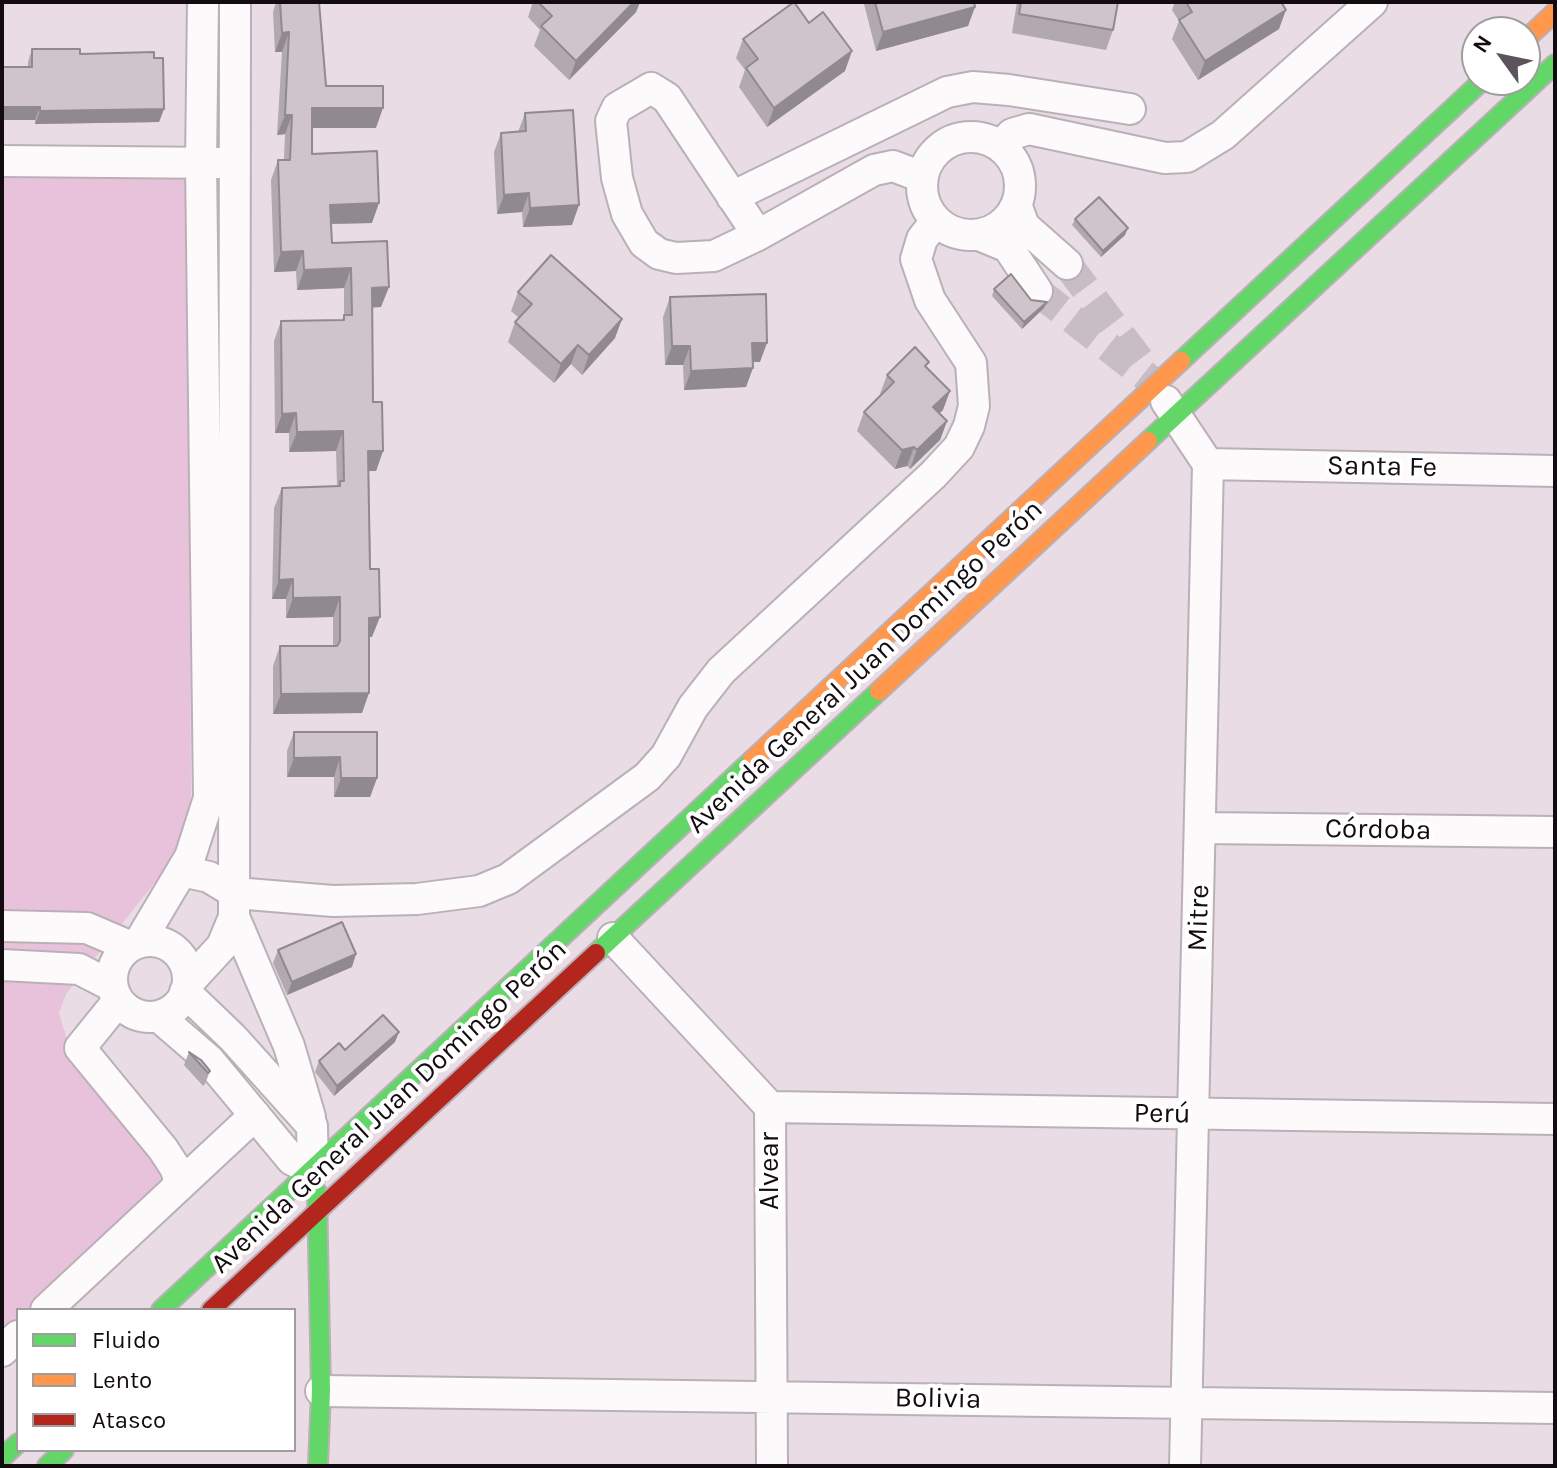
<!DOCTYPE html>
<meta charset="utf-8">
<style>
body{margin:0}
#map{position:relative;width:1557px;height:1468px;overflow:hidden;background:#e9dce5;font-family:Karla,sans-serif}
canvas{display:block}
.frame{position:absolute;inset:0;border:4px solid #120b10;pointer-events:none}
.legend{position:absolute;left:16px;top:1308px;width:280px;height:144px;box-sizing:border-box;background:#fff;border:2px solid #a09d9f;margin:0;padding:10px 14px;list-style:none;font-size:24px;color:#120b10}
.legend li{display:flex;align-items:center;gap:16px;height:40px}
.legend b{width:40px;border:2px solid #a09d9f}
.north{position:absolute;left:1461px;top:16px;width:80px;height:80px;box-sizing:border-box;background:#fff;border:2px solid #a09d9f;border-radius:50%;rotate:303deg;font-size:22px;font-weight:700;line-height:32px;text-align:center;color:#120b10}
.north::after{content:'';display:block;margin:auto;width:28px;height:36px;background:#5d545b;clip-path:polygon(50% 0,100% 100%,50% 72%,0 100%)}
</style>
<div id="map">
<canvas width="1557" height="1468"></canvas>
<div class="frame"></div>
<ul class="legend">
<li><b style="height:10px;background:#63d668"></b>Fluido</li>
<li><b style="height:10px;background:#ff974d"></b>Lento</li>
<li><b style="height:10px;background:#b3261e"></b>Atasco</li>
</ul>
<div class="north">N</div>
</div>
<script>
const ctx = document.querySelector('canvas').getContext('2d');
ctx.lineJoin = 'round';
function paint(path, color) { ctx.fillStyle = color; ctx.fill(path, 'evenodd'); }
const toPath = rows => new Path2D(rows.map(r => 'M' + r).join(''));
function strokePath(path, color, width, dash) { ctx.strokeStyle = color; ctx.lineWidth = width; ctx.lineCap = dash ? 'butt' : 'round'; ctx.setLineDash(dash || []); ctx.stroke(path); }
function label(font, color, halo, rows, align = 'center') {
  ctx.font = font + ' Karla,sans-serif'; ctx.lineWidth = 8; ctx.setLineDash([]); ctx.textBaseline = 'middle'; ctx.strokeStyle = halo; ctx.fillStyle = color; for (const [text, x, y, turn = 0] of rows) {
    ctx.save(); ctx.translate(x, y); ctx.rotate((+turn || 0) * Math.PI / 180); ctx.textAlign = isNaN(turn) ? turn : align; if (halo) ctx.strokeText(text, 0, 0); ctx.fillText(text, 0, 0); ctx.restore();
  }
}
const green = toPath([
 [2,175,187,176,191,797,183,835,172,861,66,994,59,1013,74,1063,163,1172,162,1184,32,1310,18,1310,18,1323,2,1338]
]);
const streetTunnel = toPath([
 [1067,264,1140,361],
 [1037,291,1158,386]
]);
const street = toPath([
 '922 186a49 49 0 1 1 98 0a49 49 0 1 1-98 0Z',
 [1001,146,1012,134,1029,129,1165,158,1187,157,1223,135,1372,2],
 [2,161,220,163],
 [732,197,947,92,973,87,1009,90,1130,109],
 [1017,207,1024,226,1067,264],
 [758,235,667,98,651,88,617,108,611,121,617,178,627,214,644,243,659,254,676,258,714,256,758,235,874,170,893,166,922,177],
 [979,235,1008,247,1037,291],
 [1166,401,1208,464,1185,1466],
 [1208,464,1555,471],
 [1202,828,1555,832],
 [182,871,209,877,235,893,333,901,417,899,479,891,508,879,647,777,666,756,693,707,721,671,933,475,959,447,969,426,974,406,971,363,930,300,916,259,922,239,936,221],
 [234,917,289,1046,310,1117],
 [2,926,87,928,129,946],
 [613,938,770,1107,772,1466],
 '112 979a38 38 0 1 1 76 0a38 38 0 1 1-76 0Z',
 [140,941,190,857,209,798,201,163,203,2],
 [2,965,79,969,112,986],
 [188,983,222,946,234,917,235,2],
 [118,1001,80,1048,163,1149,176,1169,180,1185],
 [158,1016,209,1060,292,1160,313,1170,312,1126,233,1038,185,992],
 [770,1107,1555,1119],
 [46,1310,255,1115],
 [2,1351,18,1336],
 [321,1391,1555,1408]
]);
const fast = toPath([
 [1181,361,1483,80],
 [1148,441,1555,64],
 [596,953,879,691],
 [317,1192,321,1391,318,1466],
 [161,1310,752,760],
 [2,1458,18,1443],
 [47,1466,64,1450]
]);
const slow = toPath([
 [1525,40,1555,12],
 [879,691,1148,441],
 [752,760,1181,361]
]);
const jam = toPath([
 [211,1310,596,953]
]);
const wall = toPath([
 [276,2,319,2,326,86,376,128,312,128,312,154,372,223,331,224,332,243,381,307,372,307,373,402,383,451,376,471,369,471,372,637,369,637,362,713,273,714,273,666,280,646,333,646,333,617,286,618,286,599,272,599,274,508,282,488,337,486,336,451,289,452,289,433,275,433,274,341,281,321,342,320,344,315,344,288,297,290,296,271,274,272,271,180,278,160,284,160,285,134,277,135,282,52,275,52,273,12],
 [533,2,640,2,636,12,569,80,534,46,540,30,528,17],
 [864,2,974,2,968,26,876,51,864,4],
 [1017,2,1118,2,1113,30,1106,50,1012,33],
 [1175,2,1281,2,1279,29,1198,80,1172,39,1179,21,1172,10],
 [743,39,845,71,767,127,739,87,745,70,736,58],
 [32,49,80,54,164,109,159,122,35,124,35,120,2,120,2,67,28,67,28,62],
 [525,113,572,225,523,227,522,212,497,214,494,152,501,133,518,132],
 [1075,219,1125,235,1101,257,1072,225],
 [994,289,1031,300,1044,308,1022,329,992,296],
 [518,292,615,338,582,375,571,364,554,383,508,342,515,322,519,318,511,311],
 [670,297,760,362,753,362,746,387,684,390,683,365,665,365,663,317],
 [927,368,943,410,939,413,947,421,940,440,910,469,907,466,895,469,857,431,864,412,881,395,880,394,887,375],
 [294,732,377,778,370,797,334,797,334,777,287,777,287,751],
 [278,950,352,967,287,995,273,963],
 [395,1042,334,1096,315,1072,319,1061,345,1050],
 [189,1052,210,1071,205,1084,203,1086,184,1065]
]);
const shadedWall = toPath([
 [634,2,640,2,636,12,569,80,576,61],
 [975,7,968,26,876,51,883,32],
 [1286,10,1279,29,1198,80,1205,61],
 [289,32,282,52,275,52,282,33],
 [852,51,845,71,767,127,774,108],
 [2,107,40,107,35,120,2,120],
 [312,108,383,108,376,128,304,128],
 [164,109,159,122,35,124,40,111],
 [285,115,292,115,285,134,277,135],
 [529,193,522,212,497,214,504,195],
 [379,203,372,223,323,224,330,205],
 [579,205,572,225,523,227,530,208],
 [1128,228,1125,235,1101,257,1103,251],
 [303,251,296,271,274,272,281,252],
 [351,268,344,288,297,290,304,270],
 [389,287,381,307,365,308,372,288],
 [1047,302,1044,308,1022,329,1024,322],
 [622,319,615,338,582,375,589,355],
 [752,343,767,343,760,362,745,362],
 [578,345,571,364,554,383,561,364],
 [672,346,690,346,683,365,665,365],
 [753,368,746,387,684,390,691,371],
 [950,391,943,410,926,426,933,407],
 [296,413,289,433,275,433,282,414],
 [947,421,940,440,910,469,917,450],
 [343,431,336,451,289,452,297,432],
 [914,447,907,466,895,469,902,450],
 [368,451,383,451,376,471,361,471],
 [293,579,286,599,272,599,279,580],
 [340,597,333,617,286,618,293,598],
 [380,617,372,637,362,637,369,618],
 [369,693,362,713,273,714,281,694],
 [340,757,334,777,287,777,294,758],
 [341,778,377,778,370,797,334,797],
 [356,954,352,967,287,995,292,982],
 [399,1032,395,1042,334,1096,337,1086]
]);
const building = toPath([
 [280,2,319,2,326,86,383,86,383,108,312,108,312,154,377,151,379,203,330,205,332,243,387,241,389,287,372,288,373,402,382,402,383,451,368,451,370,569,379,569,380,617,369,618,369,693,281,694,280,646,337,646,340,641,340,597,293,598,293,579,279,580,282,488,340,486,340,481,344,481,343,431,297,432,296,413,282,414,281,321,344,320,344,315,352,315,351,268,304,270,303,251,281,252,278,160,290,160,292,115,285,115,289,32,282,33,280,2],
 [538,2,634,2,576,61,541,26,552,16,538,2],
 [794,2,809,23,823,12,852,51,774,108,746,68,758,59,743,39,794,2],
 [875,2,974,2,975,7,883,32,875,2],
 [1021,2,1118,2,1113,30,1019,14,1021,2],
 [1186,2,1281,2,1286,10,1205,61,1179,20,1192,12,1186,2],
 [32,49,80,49,80,54,154,52,154,58,163,58,164,109,40,111,40,107,2,107,2,67,32,67,32,49],
 [573,110,579,205,530,208,529,193,504,195,501,133,526,131,525,113,573,110],
 [1099,197,1128,228,1103,251,1075,219,1099,197],
 [551,255,622,319,589,355,578,345,561,364,515,322,532,304,518,292,551,255],
 [1011,274,1031,300,1047,302,1024,322,994,289,1011,274],
 [766,294,767,343,752,343,753,368,691,371,690,346,672,346,670,297,766,294],
 [915,347,929,362,925,366,950,391,933,407,947,421,917,450,914,447,902,450,864,412,894,382,887,375,915,347],
 [294,732,377,732,377,778,341,778,340,757,294,758,294,732],
 [342,922,356,954,292,982,278,950,342,922],
 [383,1015,399,1032,337,1086,319,1061,339,1043,345,1050,383,1015],
 [189,1052,201,1060,210,1071,208,1073,189,1052]
]);
const streetNames = [
 ["Santa Fe",1382,467,1],
 ["Avenida General Juan Domingo Perón",865,667,-43],
 ["Córdoba",1378,830,1],
 ["Mitre",1199,918,-88],
 ["Avenida General Juan Domingo Perón",389,1107,-43],
 ["Perú",1162,1114,1],
 ["Alvear",770,1171,-90],
 ["Bolivia",938,1399,1]
];
paint(green, '#e8c2db');
strokePath(streetTunnel, '#c9bdc5', 30, [30, 15]);
strokePath(street, '#bab0b7', 34);
strokePath(fast, '#bab0b7', 22);
strokePath(slow, '#bab0b7', 22);
strokePath(jam, '#bab0b7', 22);
strokePath(street, '#fcfafb', 30);
strokePath(fast, '#63d668', 18);
strokePath(slow, '#ff974d', 18);
strokePath(jam, '#b3261e', 18);
paint(wall, '#b1a9ae');
paint(shadedWall, '#90898d');
paint(building, '#cec4ca');
strokePath(building, '#90898d', 2);
label('28px', '#120b10', '#fff', streetNames);
</script>
